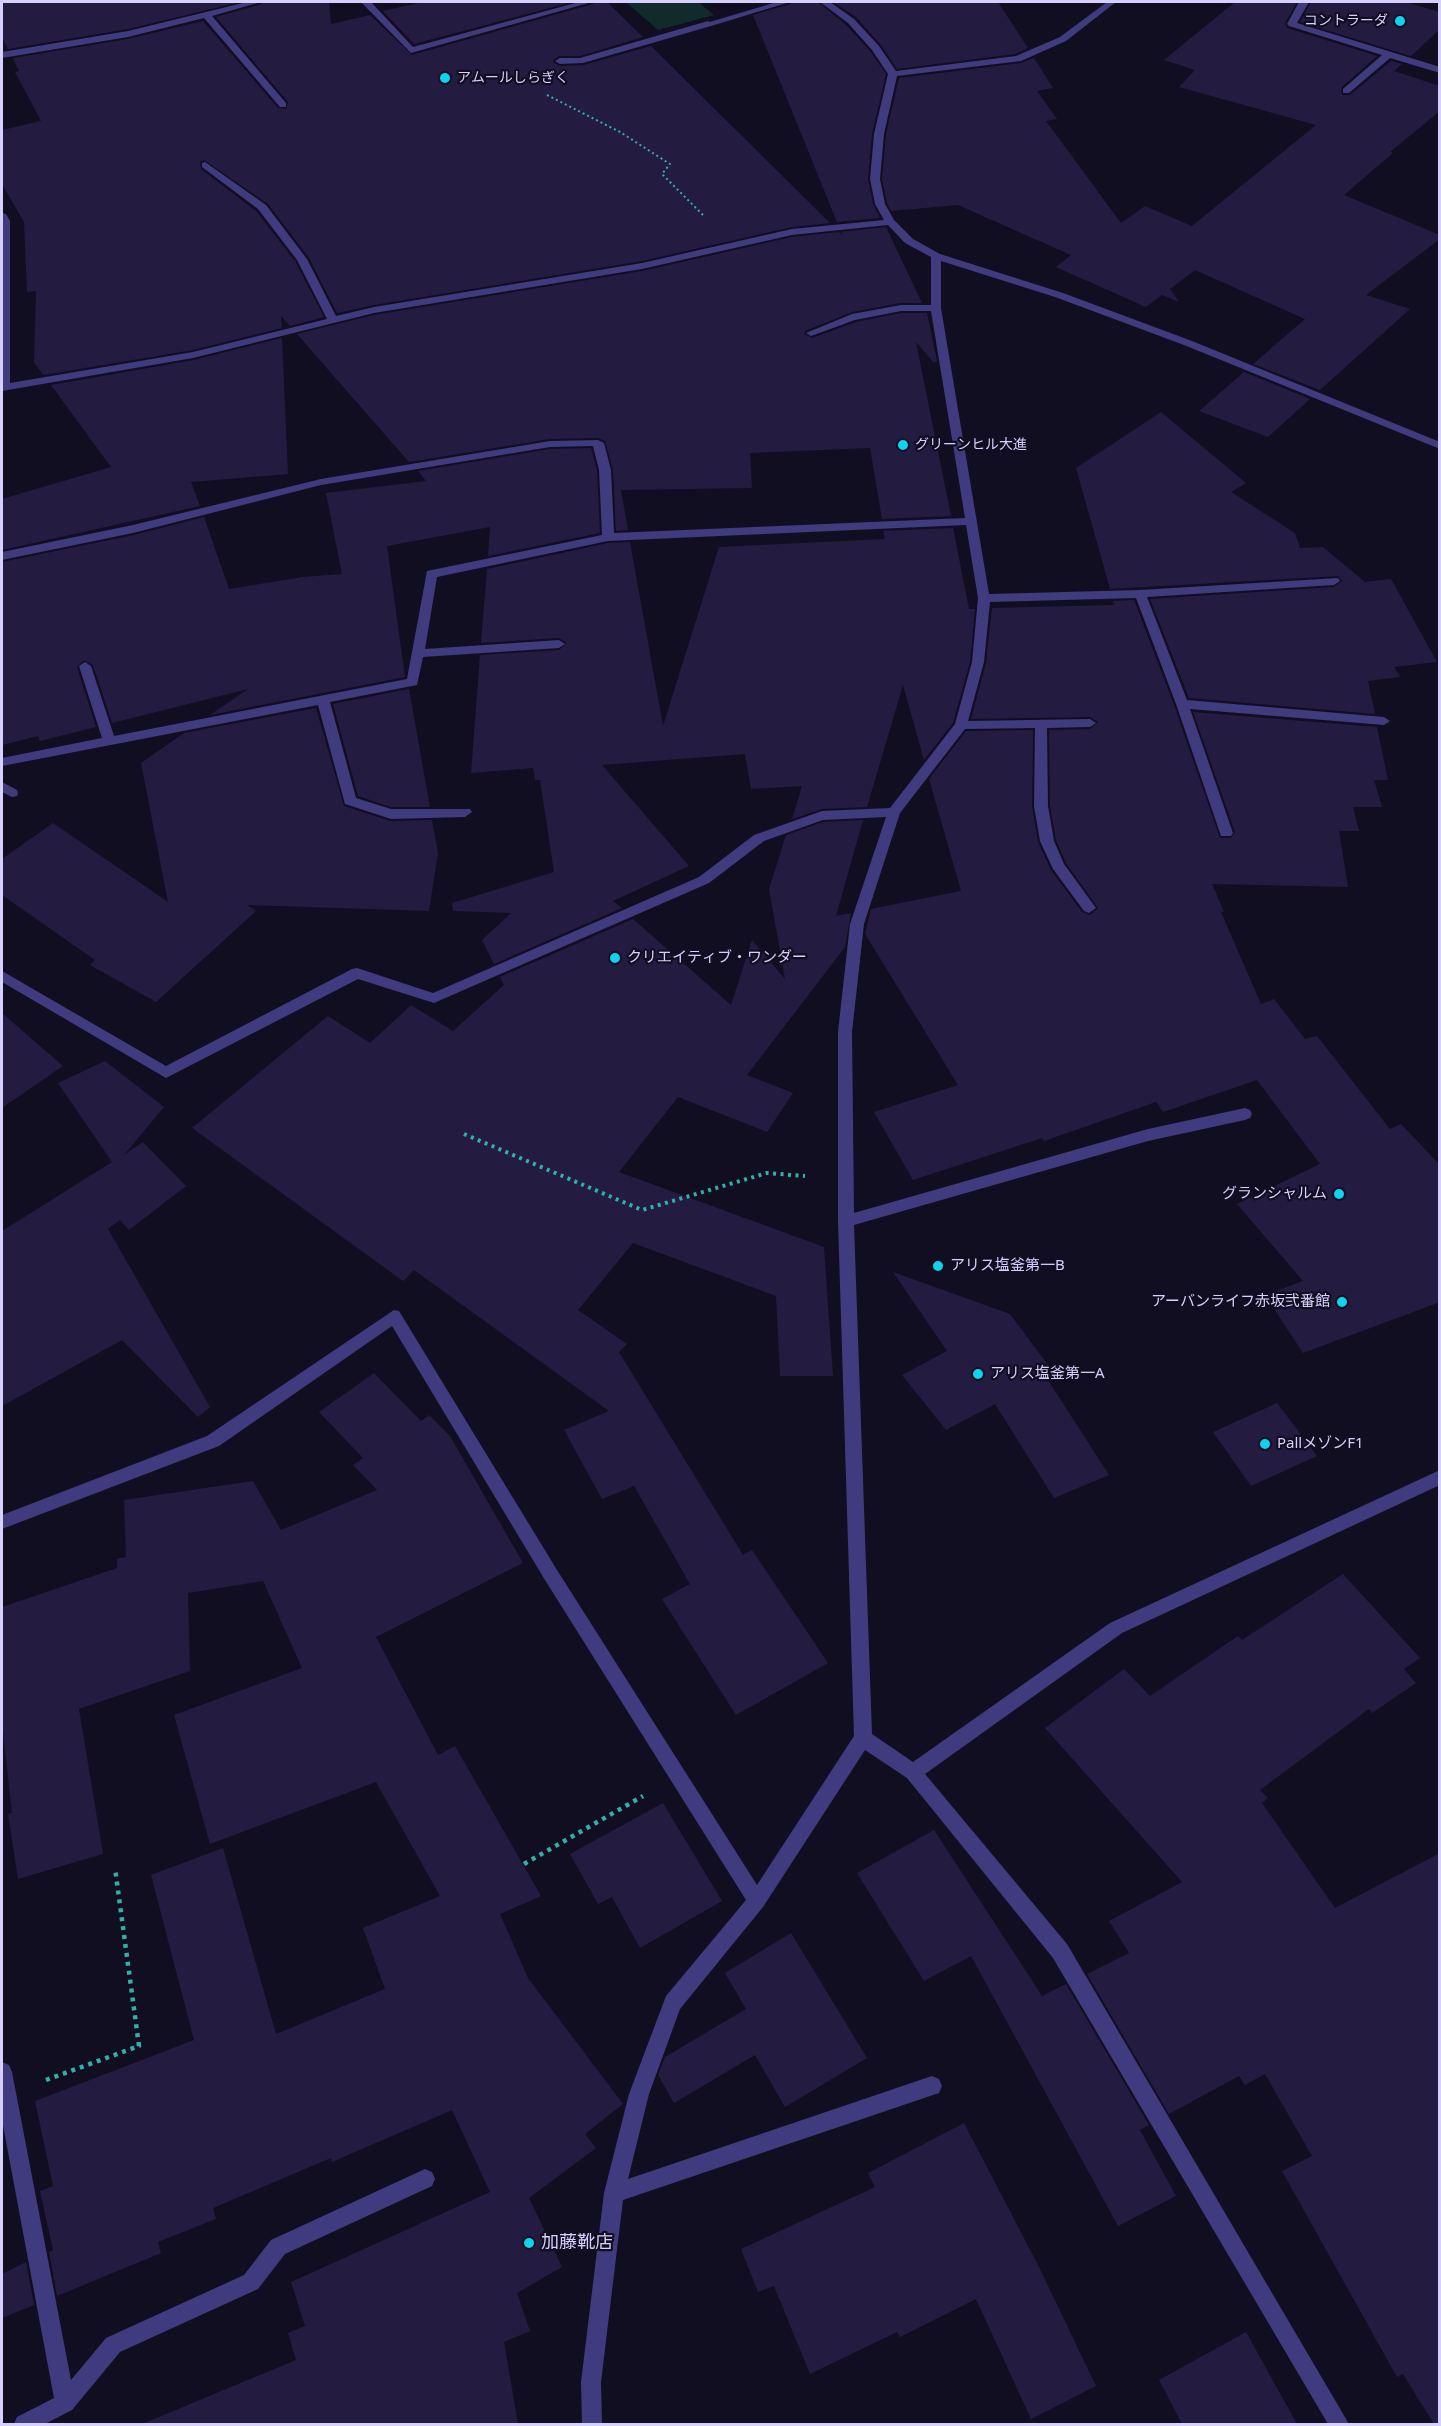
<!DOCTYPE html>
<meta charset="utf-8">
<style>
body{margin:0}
#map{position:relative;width:1441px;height:2426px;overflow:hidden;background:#120e21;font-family:"Noto Sans",sans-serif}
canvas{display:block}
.frame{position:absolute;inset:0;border:3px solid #d6d0fd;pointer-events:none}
</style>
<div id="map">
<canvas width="1441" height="2426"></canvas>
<div class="frame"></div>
</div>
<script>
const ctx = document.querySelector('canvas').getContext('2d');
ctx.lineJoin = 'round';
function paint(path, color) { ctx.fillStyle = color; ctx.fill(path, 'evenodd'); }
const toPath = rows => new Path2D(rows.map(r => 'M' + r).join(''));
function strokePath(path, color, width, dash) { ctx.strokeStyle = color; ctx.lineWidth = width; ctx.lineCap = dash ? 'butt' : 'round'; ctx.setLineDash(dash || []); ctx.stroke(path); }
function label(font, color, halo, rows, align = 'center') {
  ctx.font = font + ' "Noto Sans","Noto Sans JP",sans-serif'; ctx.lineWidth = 4.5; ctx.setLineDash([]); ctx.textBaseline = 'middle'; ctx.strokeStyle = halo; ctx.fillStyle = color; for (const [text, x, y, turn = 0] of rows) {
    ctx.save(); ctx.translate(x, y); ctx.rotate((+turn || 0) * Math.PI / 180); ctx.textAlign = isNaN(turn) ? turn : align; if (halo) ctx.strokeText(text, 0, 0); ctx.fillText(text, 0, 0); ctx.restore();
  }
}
const green = toPath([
 [631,2,698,2,714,15,658,30,627,3]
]);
const building = toPath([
 [2,2,240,2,128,29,8,49,2,37],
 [263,2,329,2,331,24,370,15,412,55,593,4,594,2,607,2,643,37,580,56,559,56,553,60,554,63,560,66,584,65,651,46,830,223,792,227,642,261,374,305,337,313,309,258,268,204,204,160,200,162,201,169,256,211,295,261,324,317,290,326,281,316,282,328,193,350,43,375,34,362,36,291,27,292,24,222,2,184,2,130,41,121,15,72,19,71,13,58,128,39,203,21,278,108,286,109,288,102,216,17,262,4],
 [423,2,572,2,414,44,383,11],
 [792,2,818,2,846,25,870,51,886,74,872,134,868,179,873,204,880,218,837,222,753,15,791,4],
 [833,2,998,2,1028,48,1015,54,897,69,881,45,856,17],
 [1235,2,1297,2,1285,23,1287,28,1377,56,1342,87,1341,93,1343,95,1350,95,1391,61,1402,64,1394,71,1440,86,1440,111,1390,152,1393,153,1344,195,1440,235,1440,239,1366,295,1410,309,1320,390,1253,364,1305,319,1195,270,1170,289,1179,302,1162,295,1146,307,1056,267,1071,255,958,205,891,211,887,203,882,179,886,134,899,78,1021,63,1034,58,1053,88,1037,91,1057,119,1046,121,1121,223,1145,206,1192,226,1316,125,1179,87,1195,70,1164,60],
 [1311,2,1405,2,1440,12,1440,29,1411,56,1300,22],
 [886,227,922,303,901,303,852,312,805,331,804,334,812,338,856,322,901,313,927,313,937,361,934,363,916,342,951,516,882,519,870,448,750,453,752,488,621,490,628,530,616,531,613,470,605,441,598,438,550,439,409,462,297,334,374,315,642,271,792,237,839,232,843,236,841,232],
 [282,338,288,474,191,482,200,506,2,550,2,499,111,467,51,385,194,360],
 [1244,372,1310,399,1268,437,1199,411],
 [1161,412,1246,483,1231,492,1295,533,1300,548,1323,547,1365,582,1391,579,1437,662,1394,667,1400,677,1368,681,1375,714,1189,698,1150,599,1334,587,1342,581,1338,576,1110,589,1076,468],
 [591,448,597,470,600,533,488,556,490,527,387,546,405,677,210,715,248,689,112,723,93,665,84,660,77,667,96,727,40,741,38,736,2,745,2,562,134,535,204,517,229,589,303,577,342,574,326,493,426,481,418,471,550,449],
 [953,528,969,609,975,609,970,662,953,723,924,760,903,685,867,807,822,809,792,819,802,786,751,789,745,754,602,765,689,866,613,901,622,908,494,964,482,940,511,913,453,911,452,903,554,872,540,780,535,780,533,768,471,773,480,655,559,650,567,643,559,638,481,643,487,569,608,543,630,542,663,726,719,547,885,539,883,531],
 [1134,600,1174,705,1220,838,1231,838,1235,832,1193,712,1377,727,1388,780,1374,780,1382,807,1353,807,1359,831,1339,831,1348,887,1212,884,1224,912,1221,912,1261,1004,1274,999,1305,1039,1317,1036,1390,1129,1401,1124,1440,1165,1440,1302,1303,1353,1265,1295,1303,1281,1237,1204,1320,1164,1257,1080,1163,1112,1156,1102,1044,1141,1042,1138,913,1180,874,1112,958,1085,865,934,871,909,961,891,929,779,966,731,1033,730,1032,806,1038,842,1051,870,1082,912,1090,915,1098,908,1066,863,1056,840,1050,806,1049,730,1090,729,1098,722,1090,717,971,719,986,663,992,608,1114,605,1113,601],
 [409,689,430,807,391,807,358,796,333,704],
 [316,708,344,806,390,821,432,820,438,853,429,911,247,905,256,911,156,1002,90,965,95,960,2,895,2,859,53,823,168,902,141,763,184,733],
 [863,820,836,916,851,913,845,947,747,1075,793,1093,767,1132,678,1097,619,1172,824,1247,833,1376,780,1376,776,1296,633,1243,578,1310,627,1344,619,1352,743,1555,752,1550,828,1663,736,1715,662,1599,690,1584,634,1486,602,1499,564,1430,609,1411,414,1270,403,1281,192,1128,328,1016,370,1043,411,1005,453,1031,504,985,500,977,633,919,731,1005,752,940,785,979,769,889,786,835,823,822],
 [2,1013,63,1066,2,1108],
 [105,1061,164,1107,124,1155,143,1142,186,1186,129,1230,120,1220,108,1229,210,1407,198,1417,122,1340,2,1406,2,1231,112,1162,58,1083],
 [893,1272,1010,1314,1054,1373,1046,1377,1109,1475,1054,1498,995,1404,946,1430,902,1375,947,1351],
 [374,1373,421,1421,429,1415,450,1436,523,1563,376,1637,438,1755,455,1746,541,1896,500,1914,528,1978,623,2104,585,2134,596,2148,529,2198,562,2267,517,2293,530,2331,504,2342,518,2424,142,2424,296,2360,288,2333,305,2326,291,2282,490,2192,452,2110,332,2162,331,2158,213,2208,216,2219,158,2242,161,2253,57,2296,49,2252,53,2250,40,2191,53,2186,35,2101,194,2040,151,1875,223,1848,276,2034,385,1989,363,1928,440,1896,376,1782,210,1844,174,1715,302,1668,263,1581,188,1593,190,1671,79,1709,103,1854,18,1879,8,1814,12,1813,2,1723,2,1607,117,1568,117,1559,126,1557,124,1500,253,1481,281,1530,377,1490,353,1465,363,1458,319,1412],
 [1277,1403,1317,1456,1251,1486,1213,1432],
 [1343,1574,1420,1658,1404,1669,1416,1683,1372,1713,1369,1709,1260,1790,1268,1798,1262,1803,1335,1908,1440,1853,1440,2424,1434,2424,1403,2374,1397,2377,1282,2171,1312,2156,1265,2074,1245,2085,1239,2076,1169,2114,1087,1974,1129,1953,1109,1921,1182,1882,1045,1728,1124,1669,1150,1696,1238,1636,1242,1640],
 [663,1803,722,1901,640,1948,612,1897,598,1904,570,1854],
 [934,1830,1042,1996,1066,1984,1149,2125,1140,2130,1176,2196,1118,2226,971,1956,924,1981,857,1873],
 [791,1933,867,2058,785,2107,755,2055,674,2103,658,2075,665,2057,746,2009,725,1973],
 [964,2123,1039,2267,1096,2386,1031,2419,976,2299,900,2337,897,2332,810,2374,774,2286,758,2292,741,2249,875,2187,868,2173],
 [26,2262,34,2305,2,2318,2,2274],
 [1246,2332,1297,2424,1182,2424,1159,2380]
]);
const pathFar2 = toPath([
 [547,95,620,132,670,164,662,174,705,217]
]);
const pathFar1 = toPath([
 [464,1134,642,1210,767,1173,805,1176]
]);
const path = toPath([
 [524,1864,643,1796],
 [46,2080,139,2046,115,1868]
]);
const lane = toPath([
 [708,21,713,24,711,26,583,63,560,64,555,61,560,58,580,58,708,21]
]);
const street = toPath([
 [247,2,261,2,212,16,286,103,286,107,280,107,204,18,128,37,2,58,2,52,128,31,247,2],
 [361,2,371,2,413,47,579,2,592,2,411,53,361,2],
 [777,2,790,2,711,26,703,24,777,2],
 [820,2,830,2,854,19,879,46,896,71,1016,56,1060,37,1107,2,1116,2,1066,41,1021,61,897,76,884,134,880,179,885,204,894,220,913,239,940,254,1063,293,1192,341,1440,442,1440,449,1184,345,1055,297,941,261,941,308,989,594,1140,590,1338,578,1340,581,1334,585,1147,597,1187,700,1384,717,1390,721,1384,725,1190,709,1233,833,1231,836,1221,836,1176,704,1136,598,990,602,984,662,968,721,1090,719,1096,723,1090,727,1047,728,1048,806,1054,841,1064,864,1096,908,1089,913,1084,911,1053,869,1040,841,1034,806,1035,728,965,729,900,813,864,924,852,1032,854,1213,1148,1129,1245,1108,1250,1110,1252,1114,1250,1118,1245,1120,1148,1141,854,1225,872,1734,913,1762,1110,1623,1440,1470,1440,1485,1122,1633,925,1774,1067,1944,1349,2424,1328,2424,1053,1958,907,1778,865,1750,763,1907,680,2009,649,2094,628,2179,932,2076,939,2079,942,2086,939,2093,623,2200,601,2382,602,2424,582,2424,581,2382,604,2193,629,2094,666,1996,746,1900,545,1580,392,1326,219,1446,2,1529,2,1515,207,1436,394,1310,399,1311,557,1570,757,1885,854,1736,838,1221,838,1032,850,924,886,817,823,820,764,841,709,883,434,1003,358,979,166,1078,2,982,2,971,166,1066,352,969,357,968,433,993,699,877,754,835,822,811,890,808,955,724,972,662,978,598,966,525,608,541,437,577,425,649,559,640,565,644,559,648,423,657,417,685,330,702,356,798,391,809,470,809,472,812,465,817,391,819,345,804,318,705,2,766,2,758,102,738,79,666,85,662,91,666,114,736,407,679,427,571,602,535,599,470,593,446,550,447,321,485,133,533,2,560,2,552,133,525,321,479,550,441,598,440,604,443,611,470,614,533,965,518,931,311,901,311,855,320,811,336,806,333,852,314,901,305,931,305,931,257,905,243,888,225,792,235,642,269,374,313,193,358,2,391,2,213,6,214,10,221,10,383,193,352,327,319,297,260,258,209,202,167,202,163,205,162,266,205,307,259,336,316,374,307,642,263,792,229,884,220,875,204,870,179,874,134,888,74,872,50,848,23,820,2],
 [1299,2,1309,2,1297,23,1440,67,1440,73,1390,58,1349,93,1343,93,1343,89,1382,55,1289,26,1287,24,1299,2],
 [2,782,17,790,18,793,17,796,12,797,2,792,2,782],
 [2,2062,9,2065,12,2072,71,2380,106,2338,244,2275,271,2240,425,2169,432,2172,435,2179,432,2186,285,2254,258,2289,120,2352,72,2410,45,2424,14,2424,17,2417,54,2398,2,2120,2,2062]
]);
const markers = [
 [1400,21,6,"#0ad4ef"],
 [445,78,6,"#0ad4ef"],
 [903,445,6,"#0ad4ef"],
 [615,958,6,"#0ad4ef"],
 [1339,1194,6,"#0ad4ef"],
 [938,1266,6,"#0ad4ef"],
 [1342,1302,6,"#0ad4ef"],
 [978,1374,6,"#0ad4ef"],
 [1265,1444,6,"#0ad4ef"],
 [529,2243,6,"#0ad4ef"]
];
const farPoinames = [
 ["コントラーダ",1388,21,"right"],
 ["アムールしらぎく",457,78],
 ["グリーンヒル大進",915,445]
];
const poiNames = [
 ["クリエイティブ・ワンダー",627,958],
 ["グランシャルム",1327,1194,"right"],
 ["アリス塩釜第一B",950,1266],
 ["アーバンライフ赤坂弐番館",1330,1302,"right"],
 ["アリス塩釜第一A",990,1374],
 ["PallメゾンF1",1277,1444]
];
const nearPoinames = [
 ["加藤靴店",541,2243]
];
paint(green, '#112b2a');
paint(building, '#241b41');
strokePath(pathFar2, '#33aea9', 2, [2, 3]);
strokePath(pathFar1, '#33aea9', 4, [3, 4.5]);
strokePath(path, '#33aea9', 4.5, [4, 5]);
paint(lane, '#3f3b7e');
paint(street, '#3f3b7e');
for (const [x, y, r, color] of markers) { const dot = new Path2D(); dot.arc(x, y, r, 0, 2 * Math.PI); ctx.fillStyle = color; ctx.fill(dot); strokePath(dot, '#120e21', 2); }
label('14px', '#d6d0fd', '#120e21', farPoinames, 'left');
label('15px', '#d6d0fd', '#120e21', poiNames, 'left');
label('18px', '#d6d0fd', '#120e21', nearPoinames, 'left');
</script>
